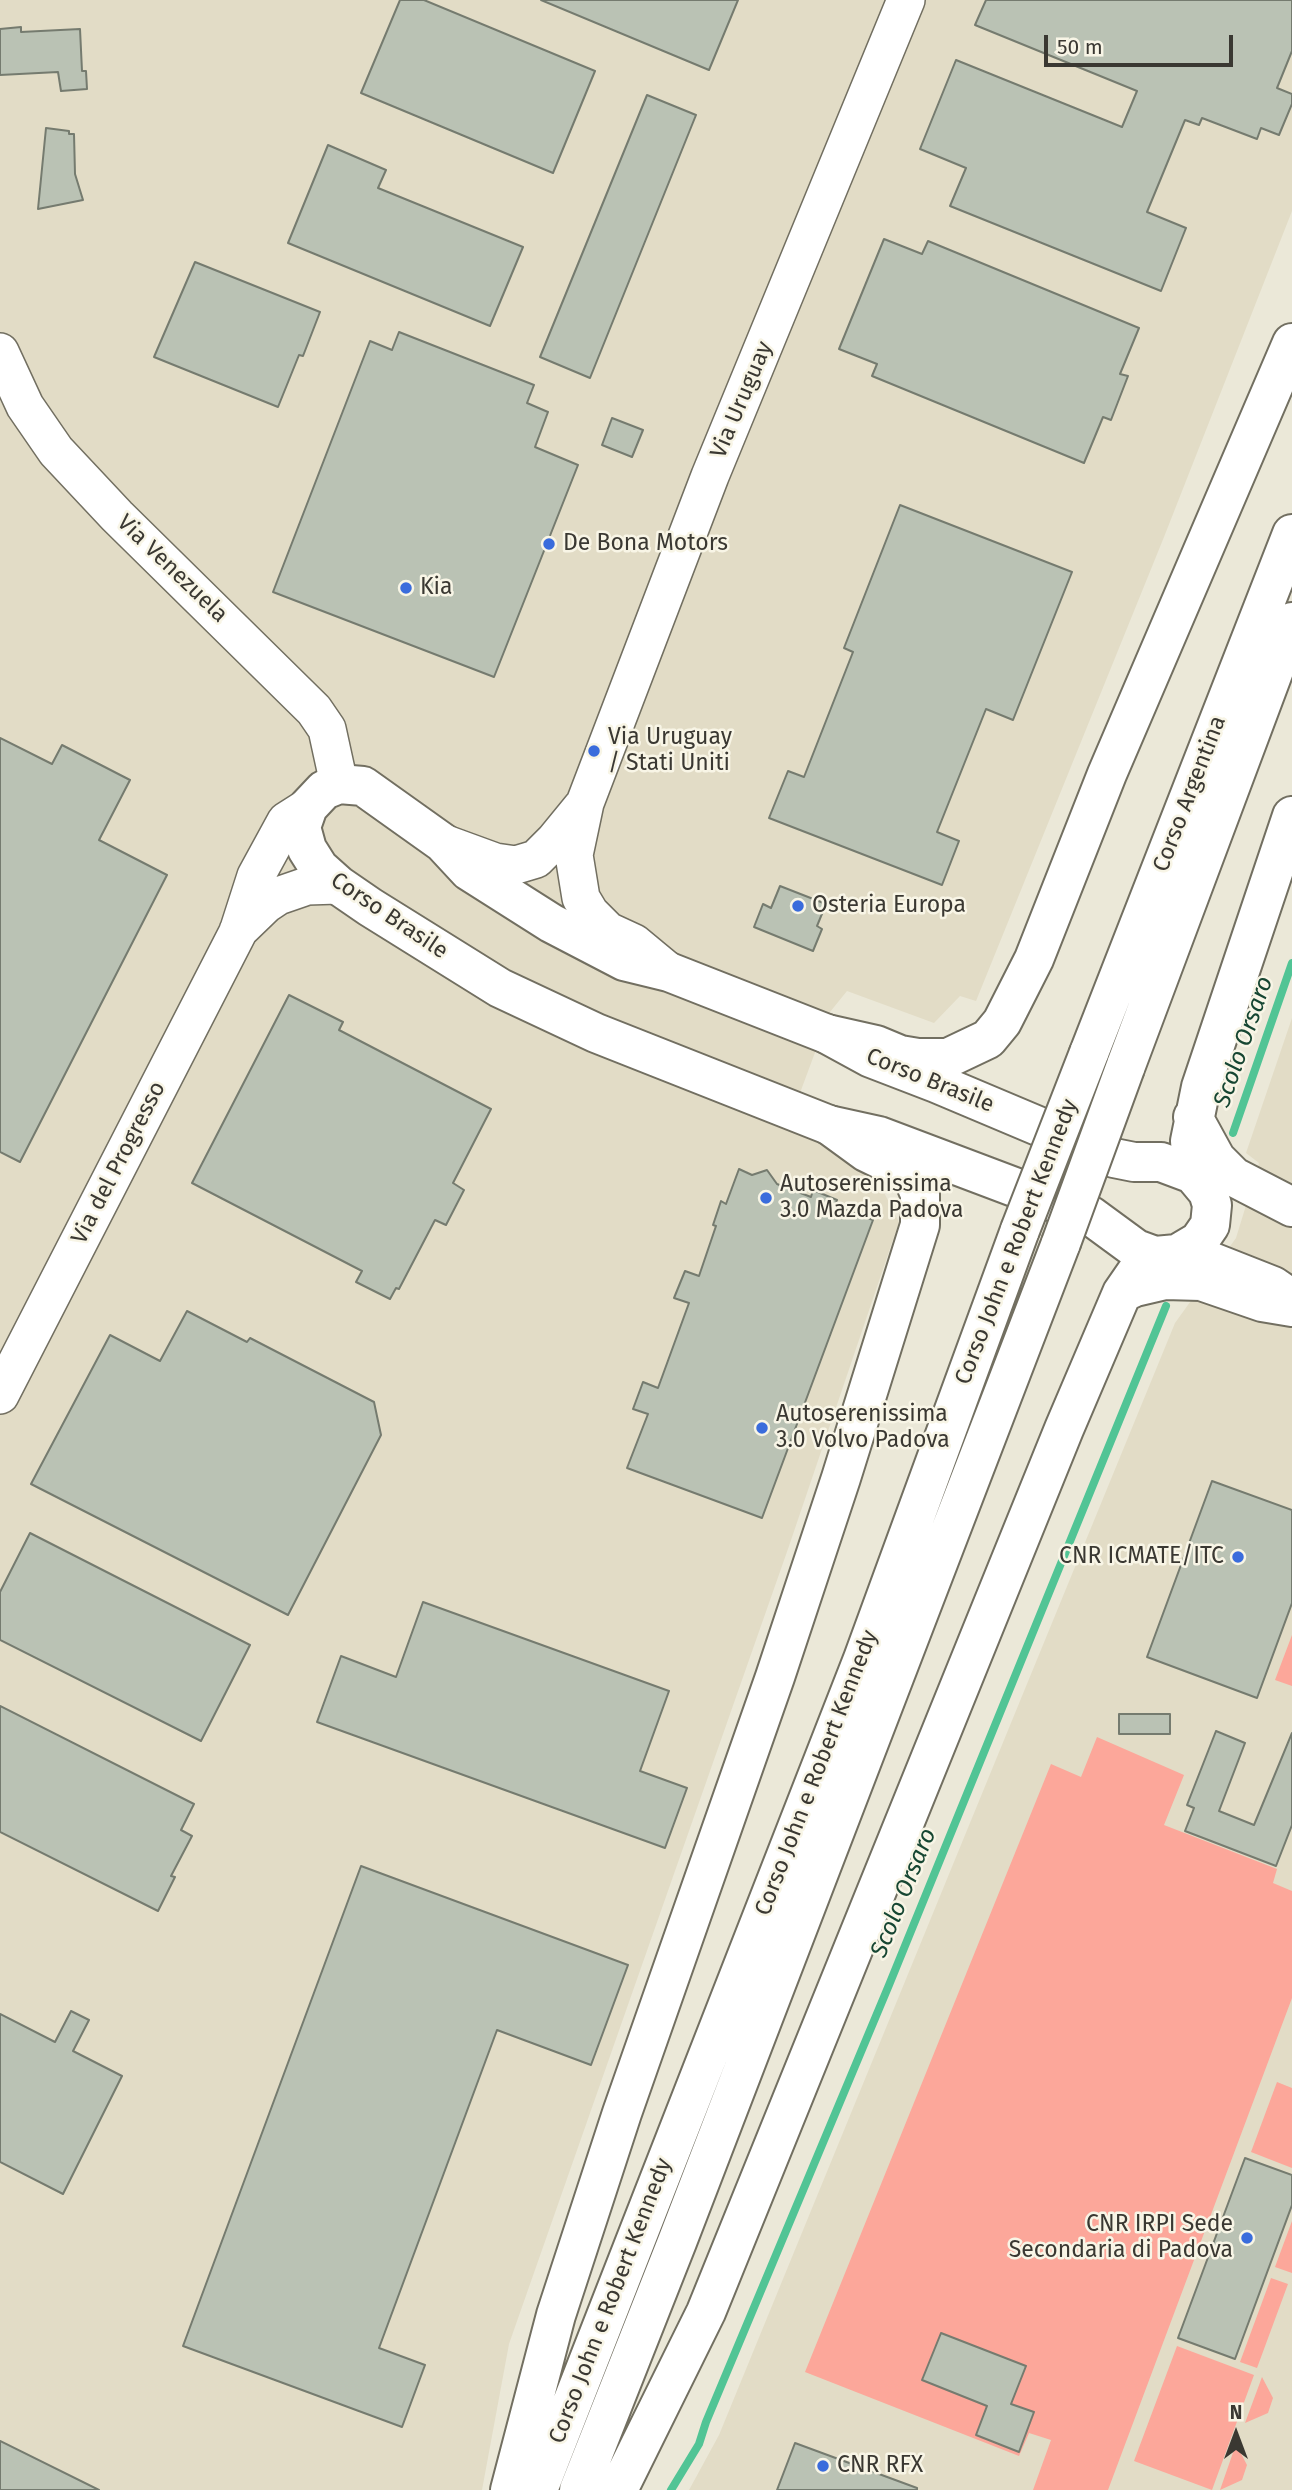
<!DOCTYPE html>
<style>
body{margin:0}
#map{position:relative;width:1292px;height:2490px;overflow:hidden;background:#ebe8d8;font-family:"Fira Sans",sans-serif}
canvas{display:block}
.north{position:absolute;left:1201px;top:2399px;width:70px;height:70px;-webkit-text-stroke:5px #f8f5e6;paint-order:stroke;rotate:0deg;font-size:19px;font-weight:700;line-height:28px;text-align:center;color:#3a3832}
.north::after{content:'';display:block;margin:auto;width:24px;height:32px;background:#3a3832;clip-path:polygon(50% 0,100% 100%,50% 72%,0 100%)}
.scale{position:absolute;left:1044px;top:35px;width:189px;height:32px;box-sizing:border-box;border:4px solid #3a3832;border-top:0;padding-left:9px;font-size:21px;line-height:24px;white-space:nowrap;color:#3a3832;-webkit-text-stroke:5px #f8f5e6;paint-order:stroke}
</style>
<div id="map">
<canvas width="1292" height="2490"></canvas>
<div class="north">N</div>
<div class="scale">50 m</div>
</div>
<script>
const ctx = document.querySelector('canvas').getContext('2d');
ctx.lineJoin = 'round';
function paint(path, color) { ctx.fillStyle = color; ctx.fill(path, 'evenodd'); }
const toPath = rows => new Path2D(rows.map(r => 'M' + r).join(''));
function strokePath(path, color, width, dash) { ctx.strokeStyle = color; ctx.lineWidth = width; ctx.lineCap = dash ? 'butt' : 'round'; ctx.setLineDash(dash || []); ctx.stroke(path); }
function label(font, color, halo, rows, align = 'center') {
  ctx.font = font + ' "Fira Sans",sans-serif'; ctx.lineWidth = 5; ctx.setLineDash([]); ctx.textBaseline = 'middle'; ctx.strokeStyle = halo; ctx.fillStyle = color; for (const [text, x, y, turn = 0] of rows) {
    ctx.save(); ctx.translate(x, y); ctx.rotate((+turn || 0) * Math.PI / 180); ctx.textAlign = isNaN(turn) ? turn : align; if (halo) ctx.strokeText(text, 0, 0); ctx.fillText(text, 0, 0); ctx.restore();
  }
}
const built = toPath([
 [0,0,1292,0,1292,211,1164,537,976,1001,960,996,934,1023,847,991,830,1012,787,1128,869,1163,899,1222,789,1546,509,2344,482,2490,0,2490],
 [1292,1018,1292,2490,689,2490,719,2435,1175,1323,1236,1238,1259,1163,1246,1153]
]);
const green = toPath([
 [1292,1635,1292,1686,1275,1680],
 [1097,1737,1184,1775,1164,1825,1277,1869,1273,1883,1292,1891,1292,1998,1108,2490,1033,2490,1051,2440,1029,2433,1019,2456,805,2372,1051,1764,1081,1777],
 [1277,2082,1292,2088,1292,2168,1251,2152],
 [1292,2221,1292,2273,1275,2267],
 [1271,2278,1288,2284,1257,2368,1240,2362],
 [1177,2346,1254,2375,1212,2490,1134,2461],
 [1262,2377,1273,2398,1268,2413,1245,2423],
 [1236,2444,1247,2465,1242,2480,1220,2490]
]);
const stream = toPath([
 [1233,1133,1292,963],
 [671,2490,699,2444,706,2422,889,1985,1166,1306]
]);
const building = toPath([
 [400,0,424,0,595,71,553,173,361,93,400,0],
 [541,0,738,0,709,70,541,0],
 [986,0,1292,0,1292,51,1277,88,1292,94,1292,104,1279,135,1261,128,1257,139,1202,118,1199,125,1185,120,1147,212,1186,228,1161,291,950,206,966,168,920,149,956,60,1122,127,1137,91,975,25,986,0],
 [21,27,21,32,80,29,82,71,86,71,87,89,61,91,58,72,0,75,0,29,21,27],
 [647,95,696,115,590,378,540,357,647,95],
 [46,128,69,131,69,134,74,134,75,174,83,200,38,209,46,128],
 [328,145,386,170,378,188,523,247,490,326,288,243,328,145],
 [884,239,922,254,928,241,1139,328,1120,374,1128,376,1111,420,1103,417,1084,463,872,376,877,364,839,349,884,239],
 [195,262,320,312,303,356,299,355,278,407,154,357,195,262],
 [399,332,534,385,527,403,548,412,535,447,578,465,494,677,273,592,370,341,392,350,399,332],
 [612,418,643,430,632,457,602,445,612,418],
 [900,505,1072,572,1013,720,986,709,937,832,959,841,942,885,769,818,788,771,804,777,853,652,844,648,900,505],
 [0,738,52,764,62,745,130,780,99,840,167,875,20,1162,0,1152,0,738],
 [780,886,826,904,817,926,822,929,813,951,754,927,763,904,771,908,780,886],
 [289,995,343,1022,339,1030,491,1109,453,1183,464,1190,446,1225,435,1220,399,1289,396,1288,390,1299,356,1282,362,1271,192,1183,289,995],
 [739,1169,752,1175,767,1170,777,1184,811,1197,813,1190,837,1200,835,1206,873,1220,762,1518,627,1468,648,1414,633,1409,643,1382,658,1388,689,1303,674,1298,685,1271,699,1276,716,1226,713,1225,721,1201,726,1204,739,1169],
 [187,1311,247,1342,250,1338,374,1402,381,1435,288,1615,31,1484,110,1335,160,1361,187,1311],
 [1212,1481,1292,1510,1292,1603,1257,1698,1147,1657,1212,1481],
 [30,1533,250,1645,201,1741,0,1640,0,1592,30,1533],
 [423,1602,669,1691,640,1771,687,1788,665,1848,317,1722,341,1656,396,1677,423,1602],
 [0,1706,194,1804,181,1830,192,1836,171,1876,175,1877,158,1911,0,1832,0,1706],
 [1119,1714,1170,1714,1170,1734,1119,1734,1119,1714],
 [1216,1731,1245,1743,1219,1811,1254,1825,1292,1733,1292,1825,1276,1866,1185,1831,1194,1808,1187,1805,1216,1731],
 [361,1866,628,1965,591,2065,497,2030,379,2348,425,2365,402,2427,183,2346,361,1866],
 [71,2011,89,2020,73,2051,122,2076,63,2194,0,2162,0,2014,55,2042,71,2011],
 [1245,2158,1292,2175,1292,2205,1235,2359,1178,2338,1245,2158],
 [941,2333,1026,2366,1011,2404,1034,2412,1019,2452,976,2435,987,2406,922,2380,941,2333],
 [0,2441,99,2490,0,2490,0,2441],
 [795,2443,917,2488,917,2490,777,2490,795,2443]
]);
const minor = toPath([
 [0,352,25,406,56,451,117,516,314,710,327,729,339,784],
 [443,843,495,862,516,865,536,859,555,840,582,807],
 [238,931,266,904,278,896,307,886,338,885],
 [669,972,634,943,608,931,590,913,581,898,574,855,585,803,710,476,906,0],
 [0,1395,238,932,256,876,286,821,308,807]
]);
const major = toPath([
 [1177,1254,1199,1241,1210,1225,1212,1205,1208,1192,1193,1174,1161,1162,1134,1162,1114,1158,936,1083,871,1058,827,1034,669,972,624,961,551,923,469,871,443,843,363,786,339,784,324,790,308,807,301,827,307,849,319,868,338,885,370,907,500,988,596,1033,829,1125,879,1136,1091,1216,1136,1249,1155,1256,1177,1254,1207,1260,1273,1286,1292,1299]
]);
const highway = toPath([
 [827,1034,876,1045,900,1055,918,1058,948,1058,988,1039,1002,1022,1034,959,1107,774,1292,343],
 [1089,1053,1292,534],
 [1125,1068,1292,622],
 [1193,1117,1216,1159,1234,1177,1292,1207],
 [1193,1174,1190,1141,1201,1087,1292,816],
 [1122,1293,1135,1287,1165,1280,1201,1281,1262,1302,1292,1307],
 [510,2490,556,2315,622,2113,775,1677,841,1478,920,1225,920,1194,914,1180,903,1170,866,1152,829,1125],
 [538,2490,863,1659,1020,1230],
 [579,2490,677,2242,1061,1243],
 [618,2490,706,2312,1064,1429,1122,1293,1142,1264,1155,1256]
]);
const highwayBridge = toPath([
 [1020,1230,1089,1053],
 [1061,1243,1125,1068]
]);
const markers = [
 [549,544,7,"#3a6cdc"],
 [406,588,7,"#3a6cdc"],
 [594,751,7,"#3a6cdc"],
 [798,906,7,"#3a6cdc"],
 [766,1198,7,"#3a6cdc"],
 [762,1428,7,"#3a6cdc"],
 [1238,1557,7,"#3a6cdc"],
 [1247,2238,7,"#3a6cdc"],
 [823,2466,7,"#3a6cdc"]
];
const streetNames = [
 ["Via Uruguay",742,400,-67],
 ["Via Venezuela",172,569,44],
 ["Corso Argentina",1190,794,-69],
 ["Corso Brasile",389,916,34],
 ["Corso Brasile",930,1081,22],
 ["Via del Progresso",119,1163,-63],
 ["Corso John e Robert Kennedy",1017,1242,-69],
 ["Corso John e Robert Kennedy",817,1773,-69],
 ["Corso John e Robert Kennedy",611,2301,-69]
];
const poiNames = [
 ["De Bona Motors",563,544],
 ["Kia",420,588],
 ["Via Uruguay",608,738],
 ["/ Stati Uniti",608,764],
 ["Osteria Europa",812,906],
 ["Autoserenissima",780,1185],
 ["3.0 Mazda Padova",780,1211],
 ["Autoserenissima",776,1415],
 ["3.0 Volvo Padova",776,1441],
 ["CNR ICMATE/ITC",1224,1557,"right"],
 ["CNR IRPI Sede",1233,2225,"right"],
 ["Secondaria di Padova",1233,2251,"right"],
 ["CNR RFX",837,2466]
];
const waterNames = [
 ["Scolo Orsaro",1244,1042,-71],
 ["Scolo Orsaro",904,1893,-68]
];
paint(built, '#e2dcc6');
paint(green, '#fca79a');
strokePath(stream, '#51c495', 8);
paint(building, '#bac2b4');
strokePath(building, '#757b6f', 2);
strokePath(minor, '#726f61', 40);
strokePath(major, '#726f61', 42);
strokePath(highway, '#726f61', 42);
strokePath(minor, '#fff', 37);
strokePath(major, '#fff', 38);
strokePath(highway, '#fff', 38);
strokePath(highwayBridge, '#726f61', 42, []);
strokePath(highwayBridge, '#fff', 38);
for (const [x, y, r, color] of markers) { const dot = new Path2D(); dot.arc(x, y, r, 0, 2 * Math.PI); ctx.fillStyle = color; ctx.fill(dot); strokePath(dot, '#f8f5e6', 2.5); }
label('23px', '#3a3832', '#f8f5e6', streetNames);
label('23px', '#3a3832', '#f8f5e6', poiNames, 'left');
label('italic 24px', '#164632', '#f8f5e6', waterNames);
</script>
